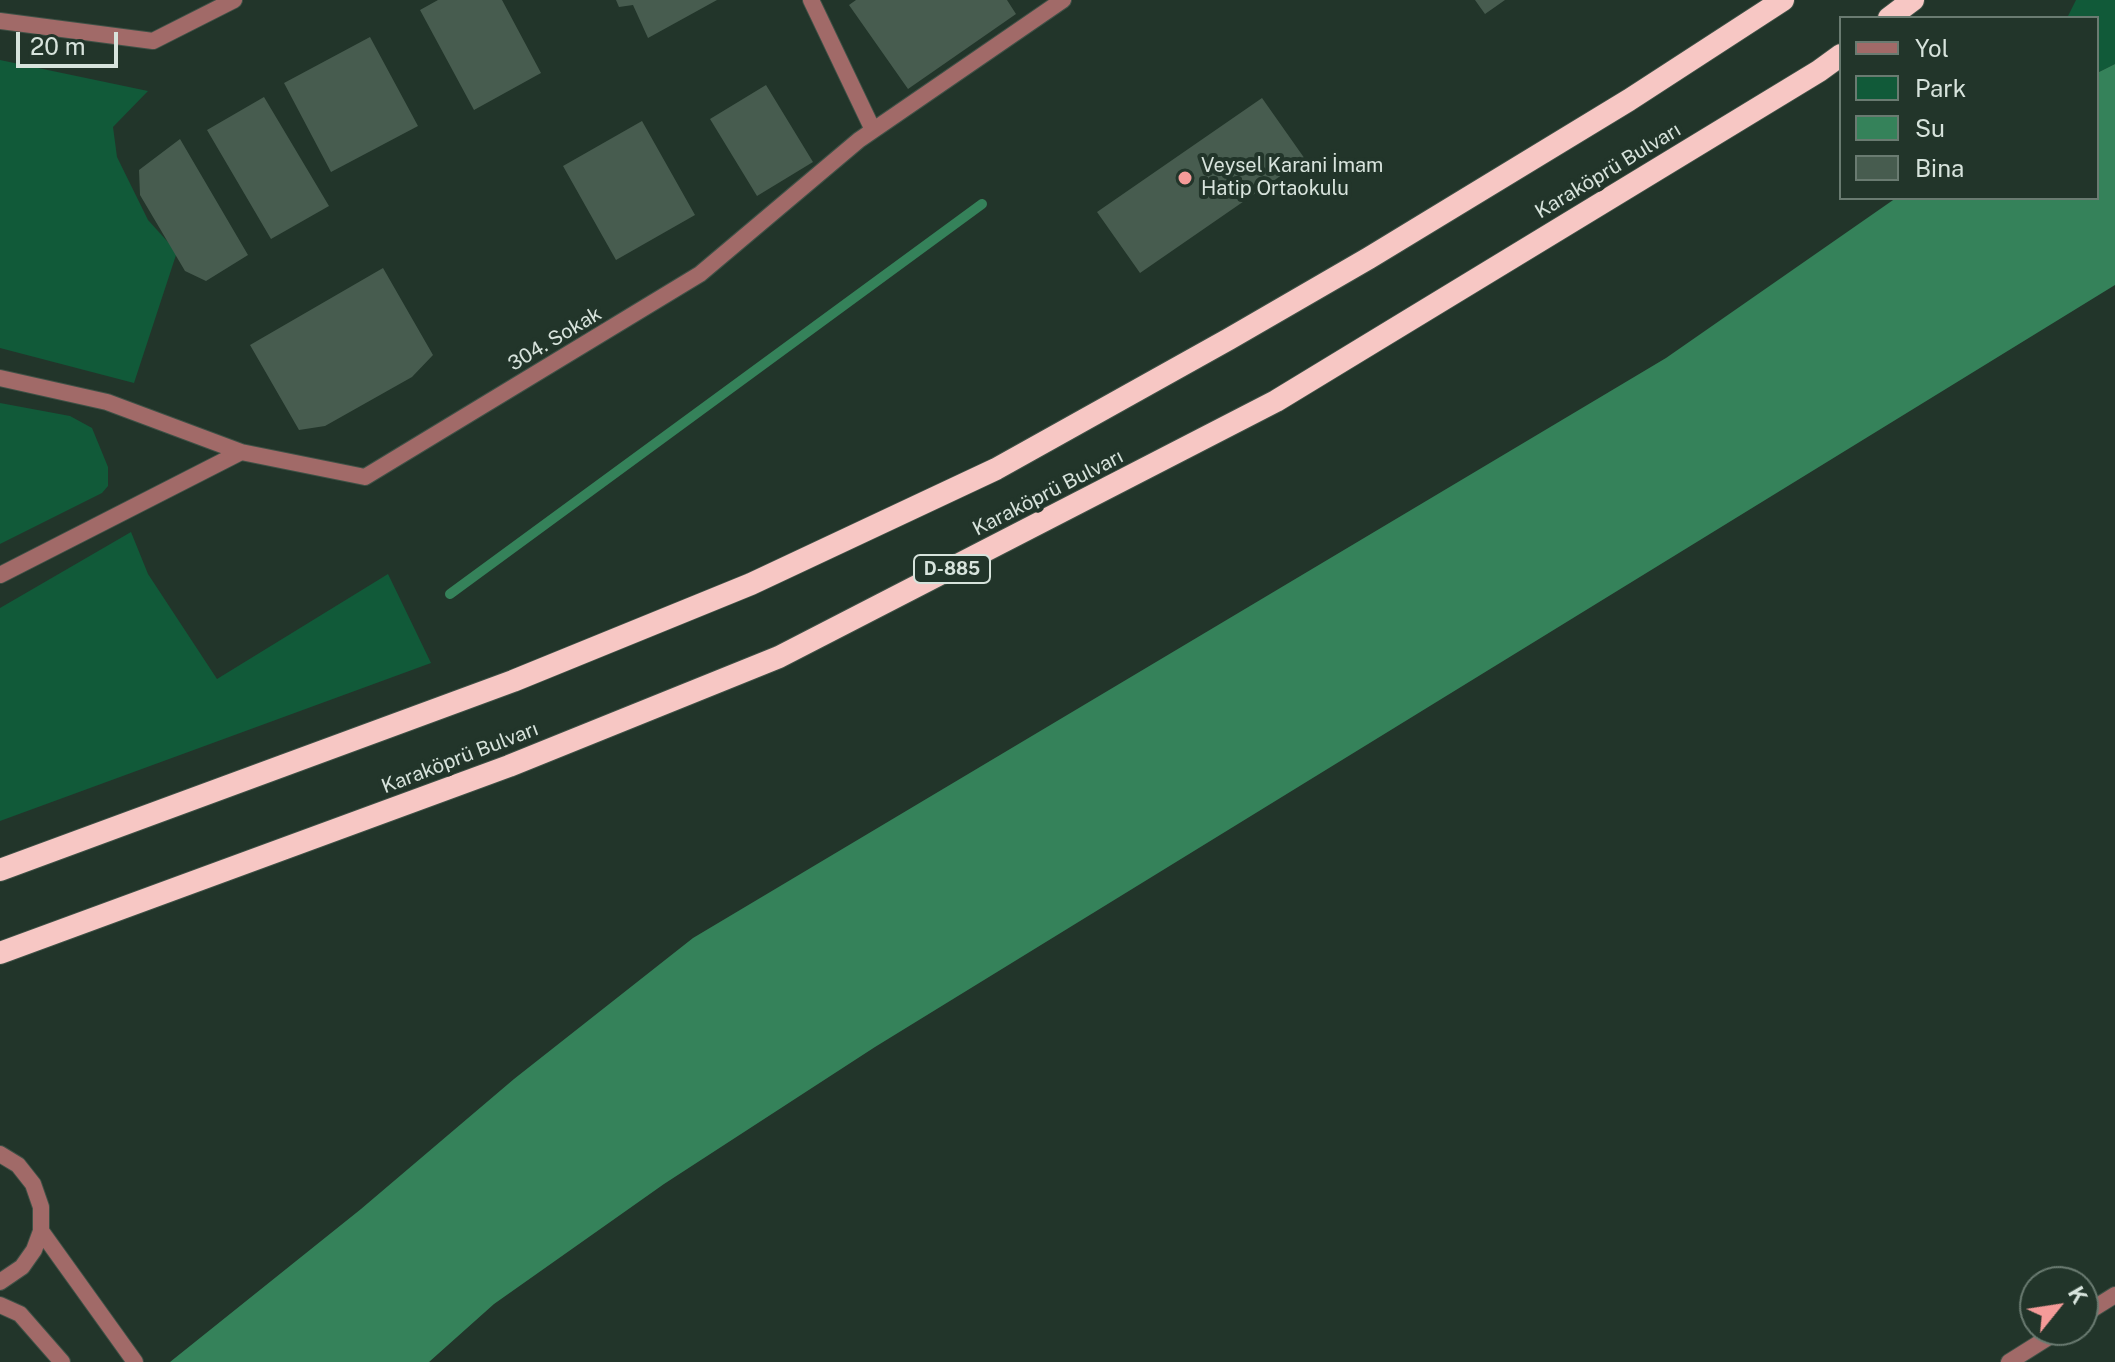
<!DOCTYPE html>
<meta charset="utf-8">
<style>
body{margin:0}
#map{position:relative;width:2115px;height:1362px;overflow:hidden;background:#22352a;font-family:"Public Sans",sans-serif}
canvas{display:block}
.legend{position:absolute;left:1839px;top:16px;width:260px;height:184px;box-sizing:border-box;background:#22352a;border:2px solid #6a7b71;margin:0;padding:10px 14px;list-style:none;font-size:24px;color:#d7e3dc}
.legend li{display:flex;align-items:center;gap:16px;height:40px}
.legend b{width:40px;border:2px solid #6a7b71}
.north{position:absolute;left:2019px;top:1266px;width:80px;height:80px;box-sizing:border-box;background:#22352a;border:2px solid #6a7b71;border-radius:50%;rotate:60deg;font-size:22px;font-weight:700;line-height:32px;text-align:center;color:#d7e3dc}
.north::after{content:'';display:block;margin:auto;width:28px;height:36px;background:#f59b99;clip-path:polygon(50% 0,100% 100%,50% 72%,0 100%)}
.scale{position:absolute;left:16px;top:32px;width:102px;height:36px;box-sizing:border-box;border:4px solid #d7e3dc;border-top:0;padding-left:10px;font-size:24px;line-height:28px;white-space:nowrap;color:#d7e3dc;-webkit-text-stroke:6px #22352a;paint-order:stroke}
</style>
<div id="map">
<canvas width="2115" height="1362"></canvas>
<ul class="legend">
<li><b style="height:10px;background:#a16a68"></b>Yol</li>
<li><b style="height:22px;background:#115a39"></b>Park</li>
<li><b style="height:22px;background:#35825a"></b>Su</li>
<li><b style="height:22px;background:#475c4f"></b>Bina</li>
</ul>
<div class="north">K</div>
<div class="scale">20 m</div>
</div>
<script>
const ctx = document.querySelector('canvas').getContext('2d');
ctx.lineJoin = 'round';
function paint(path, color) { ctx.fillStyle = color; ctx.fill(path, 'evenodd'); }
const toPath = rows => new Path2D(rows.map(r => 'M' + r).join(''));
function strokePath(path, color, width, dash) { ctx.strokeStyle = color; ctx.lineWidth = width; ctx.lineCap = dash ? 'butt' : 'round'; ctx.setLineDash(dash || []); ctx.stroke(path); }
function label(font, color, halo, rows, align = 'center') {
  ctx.font = font + ' "Public Sans",sans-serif'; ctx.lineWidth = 8; ctx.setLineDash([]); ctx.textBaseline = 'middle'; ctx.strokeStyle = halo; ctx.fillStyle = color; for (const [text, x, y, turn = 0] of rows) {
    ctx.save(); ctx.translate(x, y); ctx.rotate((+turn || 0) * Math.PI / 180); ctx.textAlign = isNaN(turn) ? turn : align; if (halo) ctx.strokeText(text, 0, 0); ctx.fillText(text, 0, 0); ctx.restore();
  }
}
const green = toPath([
 [2076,0,2115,0,2115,64,2097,73,2097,18,2067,18],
 [0,60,148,91,113,127,117,157,148,220,177,252,134,383,0,348],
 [0,403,70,416,92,428,108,467,108,486,102,493,0,544],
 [131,532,148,574,217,679,388,574,431,663,0,821,0,608]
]);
const water = toPath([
 [2115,64,2115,285,875,1047,664,1184,494,1304,429,1362,170,1362,361,1209,514,1079,693,938,1666,358,1896,198,2097,198,2097,73]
]);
const stream = toPath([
 [450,594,982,204]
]);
const building = toPath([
 [438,0,502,0,541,73,474,110,420,10],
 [616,0,717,0,648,38,633,5,619,7],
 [856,0,1007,0,1016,14,908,89,849,5],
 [1475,0,1505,0,1485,14],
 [370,37,418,126,331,172,284,83],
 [766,85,813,162,757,196,710,119],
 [264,97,329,206,271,239,207,130],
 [1262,98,1305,159,1140,273,1097,212],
 [642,121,695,215,616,260,563,166],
 [180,139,248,255,206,281,185,271,140,195,139,170],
 [383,268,433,355,412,377,325,426,299,430,250,345]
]);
const minor = toPath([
 [811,0,873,130],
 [0,21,153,41,234,0],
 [0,378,107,402,241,452,365,477,700,274,859,140,1063,0],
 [0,575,241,452],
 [2083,1315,2115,1295],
 [2009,1362,2060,1330]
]);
const tertiary = toPath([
 [0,1154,18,1165,33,1184,41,1207,41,1231,34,1250,22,1267,0,1282],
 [41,1231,135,1362],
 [0,1305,20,1314,62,1362]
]);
const trunk = toPath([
 [1889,18,1913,0],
 [0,870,513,681,751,584,996,469,1229,339,1369,258,1629,100,1783,0],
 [0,953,509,766,779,657,1276,401,1819,71,1841,55]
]);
const markers = [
 [1185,178,8,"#f59b99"]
];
const shields = [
 [952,569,76]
];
const shieldNames = [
 ["D-885",952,569]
];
const poiNames = [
 ["Veysel Karani İmam",1201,166],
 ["Hatip Ortaokulu",1201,189]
];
const streetNames = [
 ["Karaköprü Bulvarı",1608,171,-31],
 ["304. Sokak",555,339,-31],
 ["Karaköprü Bulvarı",1048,493,-27],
 ["Karaköprü Bulvarı",460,758,-21]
];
paint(green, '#115a39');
paint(water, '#35825a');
strokePath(stream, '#35825a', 10);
paint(building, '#475c4f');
strokePath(minor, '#3f5146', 18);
strokePath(tertiary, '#3f5146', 18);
strokePath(trunk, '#3f5146', 24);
strokePath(minor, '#a16a68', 16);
strokePath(tertiary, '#a16a68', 16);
strokePath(trunk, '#f7c7c4', 22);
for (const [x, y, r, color] of markers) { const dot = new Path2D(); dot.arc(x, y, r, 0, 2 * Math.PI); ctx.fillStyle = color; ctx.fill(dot); strokePath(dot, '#22352a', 3); }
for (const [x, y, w] of shields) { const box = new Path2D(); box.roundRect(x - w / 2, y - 14, w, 28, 6); ctx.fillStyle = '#22352a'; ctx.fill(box); strokePath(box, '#d7e3dc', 2); }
label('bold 18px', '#d7e3dc', null, shieldNames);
label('20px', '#d7e3dc', '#22352a', poiNames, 'left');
label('20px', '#d7e3dc', '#22352a', streetNames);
</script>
